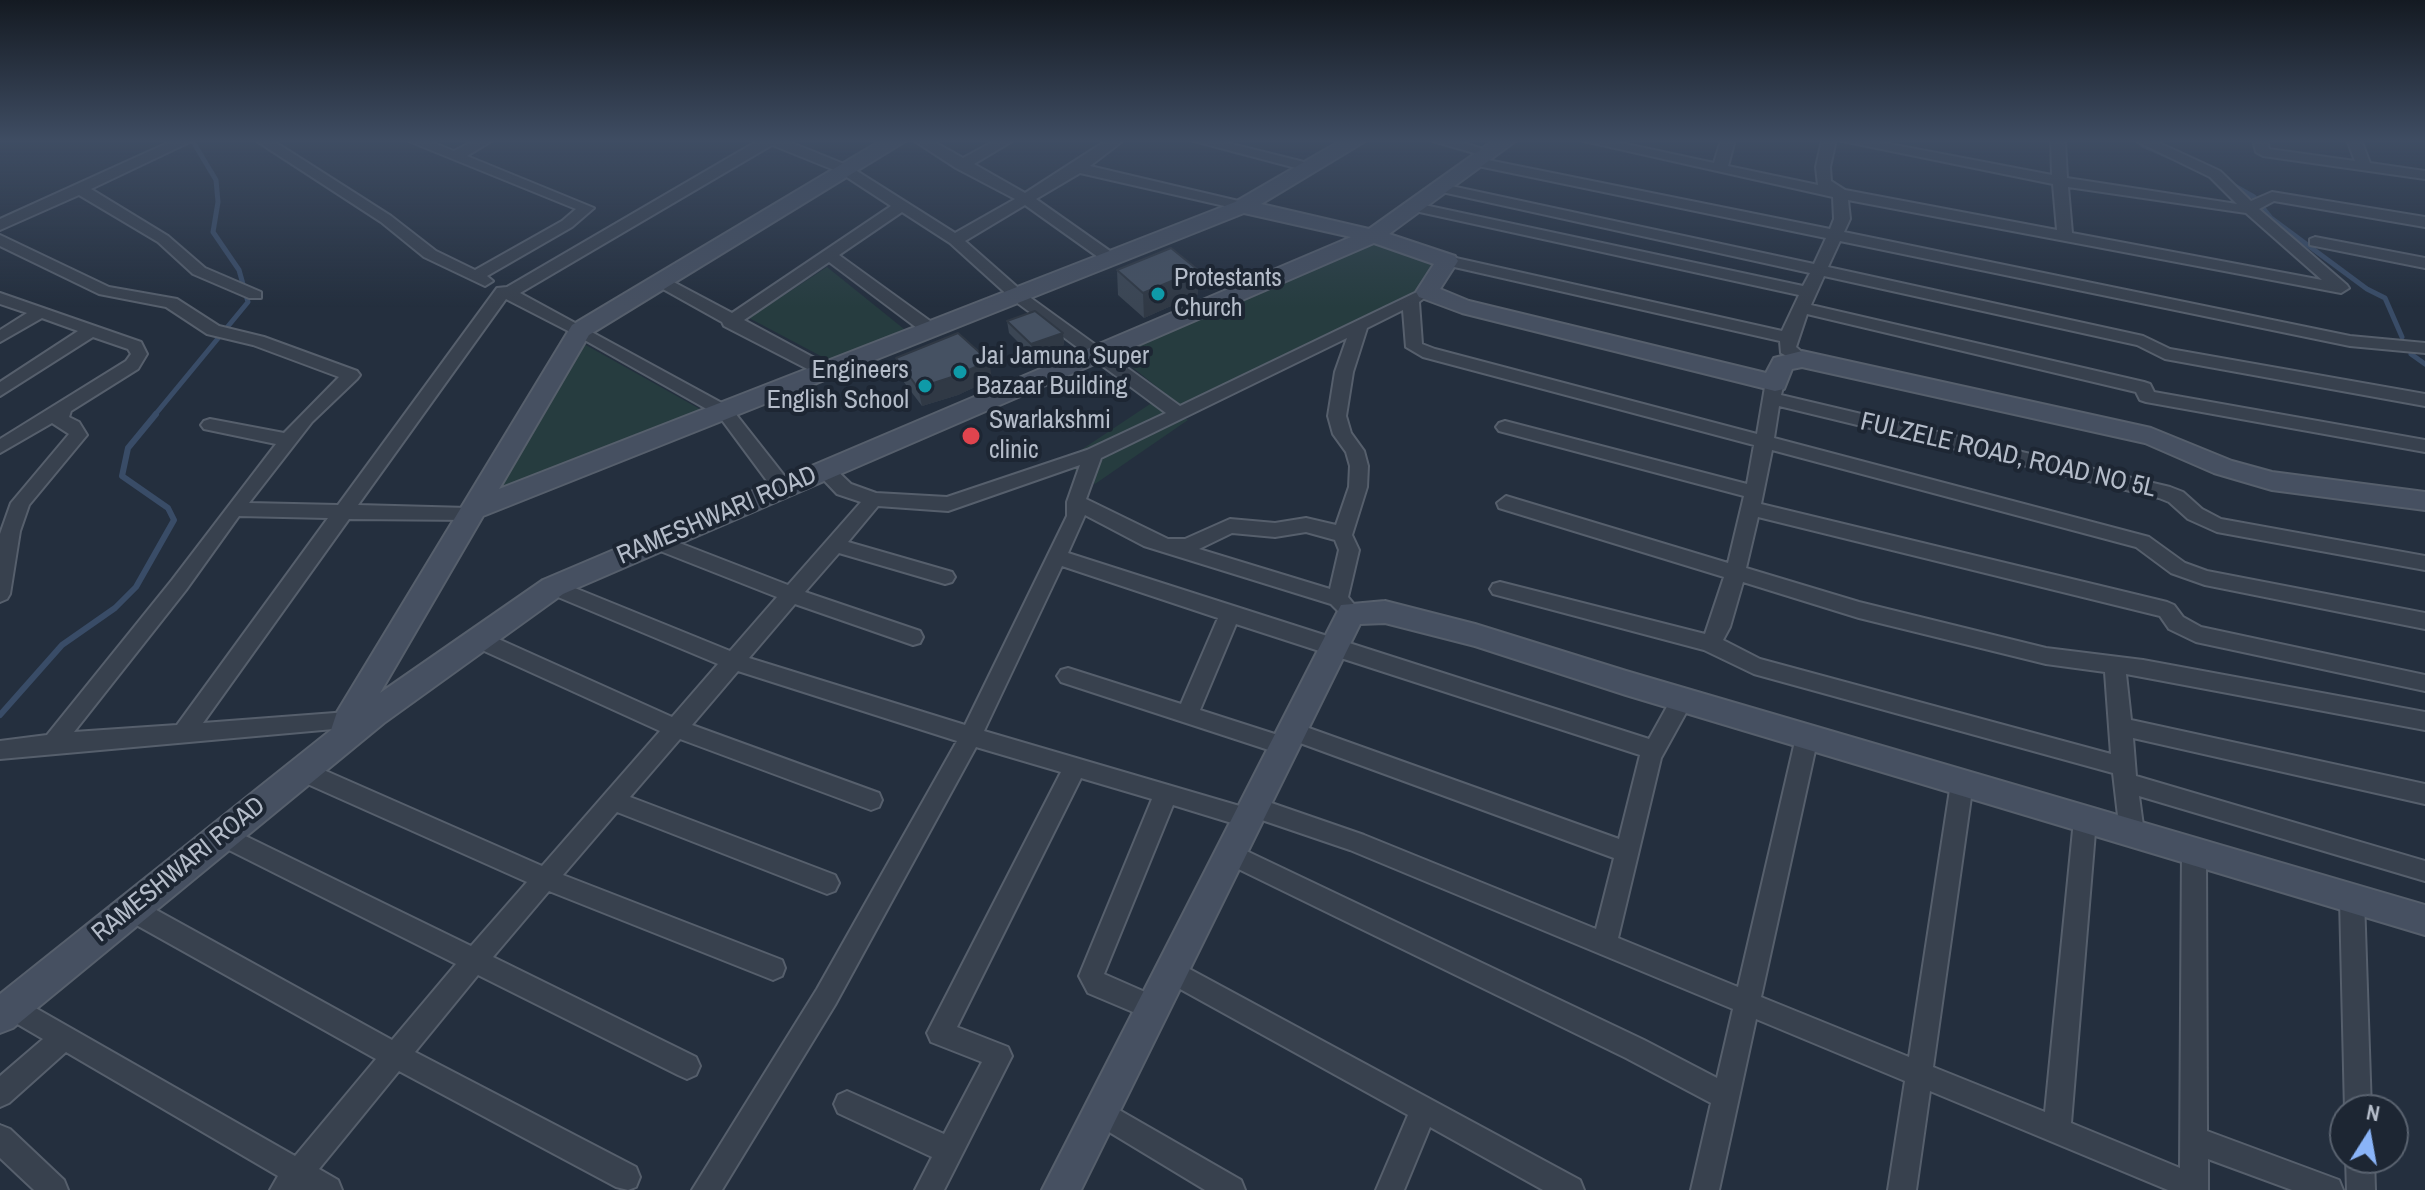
<!DOCTYPE html>
<style>
body{margin:0}
#map{position:relative;width:2425px;height:1190px;overflow:hidden;background:#242f3e;font-family:"Archivo Narrow",sans-serif}
canvas{display:block}
.north{position:absolute;left:2329px;top:1094px;width:80px;height:80px;box-sizing:border-box;background:#1d2633;border:2px solid #59626f;border-radius:50%;rotate:11deg;font-size:22px;font-weight:700;line-height:32px;text-align:center;color:#b4bcc9}
.north::after{content:'';display:block;margin:auto;width:28px;height:36px;background:#8ab4f8;clip-path:polygon(50% 0,100% 100%,50% 72%,0 100%)}
</style>
<div id="map">
<canvas width="2425" height="1190"></canvas>
<div class="north">N</div>
</div>
<script>
const ctx = document.querySelector('canvas').getContext('2d');
ctx.lineJoin = 'round';
function paint(path, color) { ctx.fillStyle = color; ctx.fill(path, 'evenodd'); }
const toPath = rows => new Path2D(rows.map(r => 'M' + r).join(''));
function strokePath(path, color, width, dash) { ctx.strokeStyle = color; ctx.lineWidth = width; ctx.lineCap = dash ? 'butt' : 'round'; ctx.setLineDash(dash || []); ctx.stroke(path); }
function label(font, color, halo, rows, align = 'center') {
  ctx.font = font + ' "Archivo Narrow",sans-serif'; ctx.lineWidth = 8; ctx.setLineDash([]); ctx.textBaseline = 'middle'; ctx.strokeStyle = halo; ctx.fillStyle = color; for (const [text, x, y, turn = 0] of rows) {
    ctx.save(); ctx.translate(x, y); ctx.rotate((+turn || 0) * Math.PI / 180); ctx.textAlign = isNaN(turn) ? turn : align; if (halo) ctx.strokeText(text, 0, 0); ctx.fillText(text, 0, 0); ctx.restore();
  }
}
const green = toPath([
 [1375,241,1440,263,1421,290,1183,408,1116,354],
 [827,267,904,329,832,362,749,318],
 [584,344,707,413,487,501],
 [1156,400,1188,420,1095,484,1063,462]
]);
const streamFar1 = toPath([
 [2142,145,2170,157],
 [2231,184,2254,197,2271,218,2367,289,2385,298,2402,337],
 [2411,354,2425,364],
 [154,416,248,302,239,270,213,232,218,202,216,180,192,140]
]);
const stream = toPath([
 [0,715,62,645,115,608,136,587,174,520,168,508,122,476,128,448,156,414]
]);
const street = toPath([
 [174,140,194,140,91,189,168,236,205,268,261,292,261,298,249,298,193,274,158,242,79,195,0,230,0,219,174,140],
 [255,140,272,140,391,216,436,251,475,270,562,221,576,209,406,140,427,140,454,151,475,140,493,140,467,156,594,208,572,227,487,276,493,281,485,286,424,257,381,222,255,140],
 [759,140,785,140,849,166,955,233,1015,199,956,168,913,140,931,140,963,158,996,140,1014,140,974,164,1025,193,1107,140,1124,140,1090,166,1247,203,1247,209,1242,210,1080,173,1036,199,1117,256,1117,262,1105,262,1025,205,965,241,1024,293,1180,406,1419,291,1427,296,1419,302,1422,344,1435,349,1757,434,1765,387,1774,381,1783,387,1781,395,2170,487,2183,492,2202,509,2221,519,2425,556,2425,570,2217,532,2188,519,2169,502,2159,498,1779,406,1774,438,2149,537,2185,563,2207,571,2425,613,2425,629,2205,585,2171,573,2136,547,1772,450,1761,504,2167,602,2174,605,2183,617,2201,627,2425,675,2425,691,2196,642,2169,629,2160,616,1758,517,1746,568,1859,602,2046,648,2143,660,2425,712,2425,730,2126,674,2131,720,2425,784,2425,804,2133,738,2136,776,2425,861,2425,881,2139,796,2144,833,2140,840,2132,843,2124,840,2120,833,2113,773,1754,674,1704,650,1493,594,1490,589,1493,584,1500,582,1705,634,1724,577,1499,508,1497,503,1506,496,1728,563,1744,496,1499,431,1496,427,1499,423,1505,421,1747,484,1754,445,1423,357,1406,347,1403,310,1367,328,1353,372,1346,416,1351,433,1364,451,1368,466,1367,487,1352,535,1359,550,1348,597,1357,608,1354,613,1340,613,1331,604,1144,546,1085,515,1068,553,1649,739,1674,694,1682,691,1690,694,1693,700,1661,758,1618,938,1738,987,1796,737,1799,731,1807,728,1815,731,1818,737,1761,997,1909,1057,1951,783,1954,776,1962,773,1970,776,1973,783,1933,1067,2045,1112,2074,820,2077,813,2085,810,2093,813,2096,820,2071,1123,2180,1168,2182,852,2186,845,2194,842,2202,845,2206,852,2207,1131,2339,1180,2343,1190,2292,1190,2208,1159,2208,1190,2168,1190,1930,1091,1916,1190,1888,1190,1905,1081,1756,1019,1719,1190,1691,1190,1711,1103,1626,1058,1222,861,1218,854,1222,847,1230,844,1238,847,1644,1040,1717,1078,1733,1009,1350,850,1259,819,1256,825,1248,828,1173,805,1104,974,1161,999,1165,1008,1161,1017,1152,1020,1088,993,1079,976,1152,799,1081,778,957,1027,1008,1047,1012,1056,944,1190,915,1190,932,1157,838,1113,834,1104,838,1095,847,1091,944,1134,982,1062,931,1042,927,1033,1061,772,976,747,835,1005,722,1190,692,1190,817,989,957,741,738,671,692,725,879,793,882,800,879,807,871,810,680,739,630,797,835,875,839,883,835,891,827,894,617,812,563,875,782,960,785,968,782,976,773,980,549,891,493,957,696,1057,700,1066,696,1075,687,1079,678,1075,478,975,415,1052,636,1167,640,1177,636,1187,628,1190,616,1187,399,1071,319,1169,338,1180,342,1190,270,1190,278,1176,66,1052,9,1103,0,1107,0,1076,43,1039,2,1015,2,997,11,994,295,1156,376,1059,122,917,119,909,122,901,131,898,140,901,392,1040,456,964,213,842,209,835,213,828,221,825,229,828,471,946,527,882,294,778,291,771,294,764,302,762,310,764,542,866,660,731,471,645,468,639,471,633,485,633,672,717,718,664,546,592,543,587,546,582,560,582,730,651,777,597,650,547,647,542,650,537,664,537,788,585,861,502,837,494,819,475,816,470,819,465,831,465,851,484,876,493,947,497,1087,450,1166,413,1012,299,950,243,902,212,839,255,937,326,939,330,937,334,925,334,829,262,744,320,833,368,836,372,833,376,821,376,724,326,722,322,654,284,654,278,666,278,732,313,891,206,839,172,772,145,520,293,731,408,790,483,792,488,790,493,776,493,719,416,574,334,506,299,358,505,468,508,477,515,475,520,349,519,203,723,348,712,356,715,359,721,356,727,0,759,0,741,47,735,172,580,276,444,204,429,201,425,204,421,210,419,284,433,339,377,253,345,207,334,166,307,99,294,0,246,0,235,109,287,177,299,219,326,264,337,357,371,360,375,357,379,312,422,249,503,338,505,497,288,507,287,759,140],
 [1347,338,1335,372,1328,416,1333,434,1346,452,1350,466,1349,487,1336,525,1306,518,1275,523,1230,519,1185,539,1168,539,1086,499,1101,458,1347,338],
 [1080,465,1067,502,1067,516,965,725,749,658,795,604,913,645,920,643,923,637,920,631,805,592,839,553,945,584,952,582,955,577,952,572,848,542,878,506,948,511,1080,465],
 [239,516,328,518,177,725,74,732,186,590,239,516],
 [1306,532,1335,540,1339,550,1330,589,1199,549,1232,533,1275,537,1306,532],
 [1062,566,1218,618,1181,704,1068,668,1061,670,1057,676,1061,682,1284,755,1292,752,1295,746,1292,740,1614,858,1596,929,1364,835,1254,797,1246,800,1243,807,984,731,1062,566],
 [1743,582,1859,618,2046,664,2105,672,2111,754,1760,659,1723,640,1730,627,1743,582],
 [1236,624,1640,755,1619,839,1292,722,1284,725,1281,731,1284,737,1200,710,1236,624],
 [1190,140,1216,140,1316,165,1318,168,1311,172,1190,140],
 [1429,140,1455,140,1495,153,1488,157,1429,140],
 [1579,140,1608,140,1714,163,1721,140,1735,140,1728,166,1818,185,1816,167,1822,140,1836,140,1830,167,1831,181,1845,190,2057,230,2053,184,1837,140,1869,140,2052,175,2051,140,2065,140,2067,178,2237,204,2210,177,2134,140,2153,140,2220,171,2251,201,2272,192,2425,217,2425,227,2274,201,2259,209,2347,285,2349,288,2341,293,1848,200,1850,219,1844,232,2350,336,2425,343,2425,353,2350,346,1840,241,1828,267,2143,336,2170,349,2425,394,2425,406,2165,359,2137,345,1824,276,1811,305,2144,382,2150,384,2154,392,2425,440,2425,452,2146,402,2140,400,2136,392,1807,314,1796,347,1810,359,1802,364,1781,353,1780,341,1441,264,1441,258,1447,256,1782,331,1799,295,1415,211,1408,207,1415,203,1803,286,1810,273,1442,192,1435,188,1442,184,1814,264,1826,238,1478,166,1471,162,1478,158,1830,229,1834,219,1833,197,1579,140],
 [2068,187,2246,213,2322,280,2072,233,2068,187],
 [2253,140,2267,140,2269,149,2355,161,2347,140,2361,140,2370,163,2425,171,2425,179,2263,156,2256,152,2253,140],
 [2315,237,2425,258,2425,268,2310,245,2310,239,2315,237],
 [0,293,141,342,147,354,138,369,71,411,69,417,79,422,87,435,29,505,20,531,10,594,7,599,0,602,0,534,11,503,69,434,52,423,0,453,0,439,126,361,131,354,128,349,93,337,0,396,0,382,78,331,42,318,0,342,0,330,27,313,0,304,0,293],
 [2352,888,2360,891,2364,899,2371,1110,2345,1111,2340,899,2344,891,2352,888],
 [1171,959,1580,1180,1584,1190,1543,1190,1430,1127,1404,1190,1376,1190,1408,1115,1162,979,1159,971,1162,963,1171,959],
 [1100,1099,1241,1180,1245,1190,1205,1190,1091,1121,1087,1112,1091,1103,1100,1099],
 [0,1125,10,1129,64,1180,68,1190,34,1190,0,1158,0,1125],
 [2346,1158,2374,1158,2375,1190,2347,1190,2346,1158]
]);
const secondary = toPath([
 [882,140,907,140,589,335,499,489,1235,202,1342,140,1367,140,1261,204,1369,229,1494,140,1517,140,1389,234,1455,256,1458,261,1440,289,1469,301,1766,373,1774,358,1802,351,2151,428,2232,461,2272,472,2425,492,2425,510,2272,490,2214,473,2145,443,1802,367,1792,369,1784,389,1775,391,1462,313,1419,297,1416,292,1434,264,1374,243,563,594,384,723,13,1028,0,1033,0,994,331,730,337,712,572,325,882,140],
 [1244,213,1351,237,543,580,380,693,483,516,1244,213],
 [1385,601,1475,624,1626,671,2425,905,2425,935,1626,695,1475,646,1385,623,1360,624,1081,1190,1042,1190,1341,605,1385,601]
]);
const wall = toPath([
 [1117,270,1198,270,1198,294,1144,318,1118,295],
 [1007,321,1063,333,1064,345,1032,356,1009,333],
 [896,358,992,379,958,395,922,406,900,377]
]);
const shadedWall = toPath([
 [1198,270,1198,294,1144,318,1143,293],
 [1063,333,1064,345,1032,356,1031,344],
 [989,361,992,379,958,395,922,406,918,388]
]);
const building = toPath([
 [1171,248,1198,270,1143,293,1117,270,1171,248],
 [1035,311,1063,333,1031,344,1007,321,1035,311],
 [958,333,989,361,955,376,918,388,896,358,958,333]
]);
const markers = [
 [1158,294,8,"#0f9aa8"],
 [960,372,8,"#0f9aa8"],
 [925,386,8,"#0f9aa8"],
 [971,436,10,"#e0444e"]
];
const poiNames = [
 ["Protestants",1174,279],
 ["Church",1174,309],
 ["Jai Jamuna Super",976,357],
 ["Bazaar Building",976,387],
 ["Engineers",909,371,"right"],
 ["English School",909,401,"right"],
 ["Swarlakshmi",989,421],
 ["clinic",989,451]
];
const streetNames = [
 ["FULZELE ROAD, ROAD NO 5L",2008,456,13],
 ["RAMESHWARI ROAD",717,516,-23],
 ["RAMESHWARI ROAD",179,870,-39]
];
paint(green, '#263c3f');
strokePath(streamFar1, '#394c67', 5);
strokePath(stream, '#394c67', 6);
strokePath(street, '#565f6c', 4);
strokePath(secondary, '#565f6c', 4);
paint(street, '#38414e');
paint(secondary, '#465061');
paint(wall, '#3b4654');
paint(shadedWall, '#303945');
paint(building, '#455162');
strokePath(building, '#303945', 2);
const sky = ctx.createLinearGradient(0, 0, 0, 307);
sky.addColorStop(0, '#141a22');
sky.addColorStop(0.46, '#3f4d63');
sky.addColorStop(1, '#3f4d6300');
ctx.fillStyle = sky;
ctx.fillRect(0, 0, 2425, 307);
for (const [x, y, r, color] of markers) { const dot = new Path2D(); dot.arc(x, y, r, 0, 2 * Math.PI); ctx.fillStyle = color; ctx.fill(dot); strokePath(dot, '#1d2633', 3); }
label('26px', '#b4bcc9', '#1d2633', poiNames, 'left');
label('26px', '#b4bcc9', '#1d2633', streetNames);
</script>
